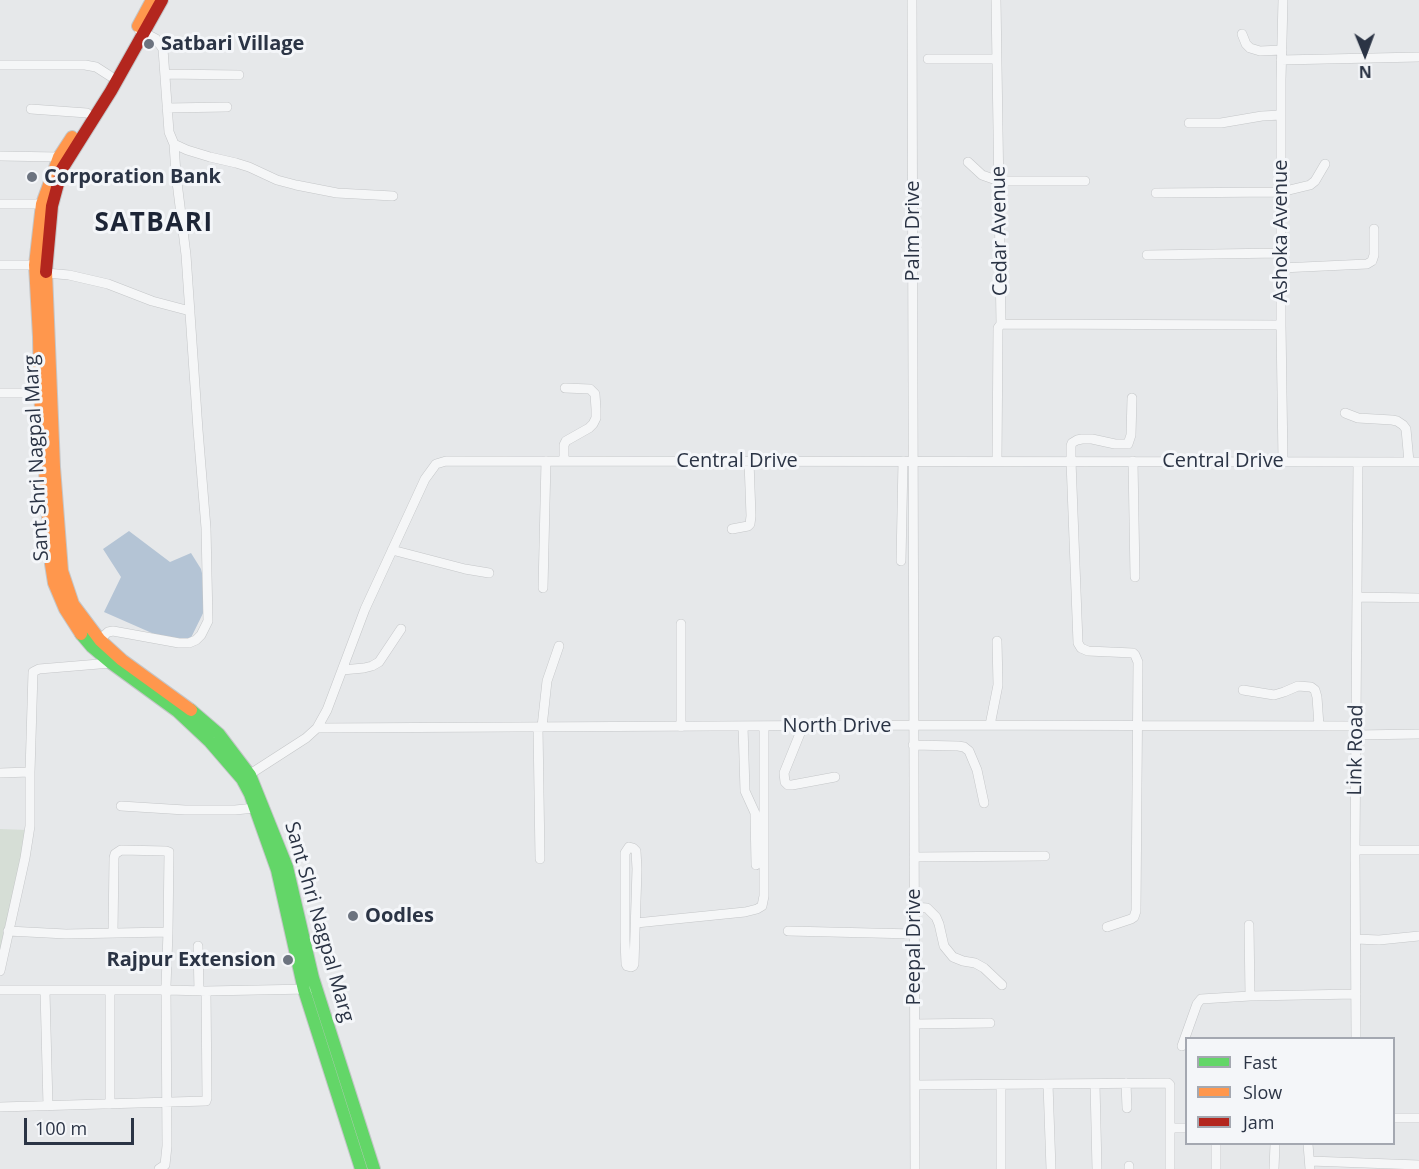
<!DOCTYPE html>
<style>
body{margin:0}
#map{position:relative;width:1419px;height:1169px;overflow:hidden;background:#e6e8ea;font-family:"Open Sans",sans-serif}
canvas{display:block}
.legend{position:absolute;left:1185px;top:1037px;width:210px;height:108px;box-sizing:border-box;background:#f4f6f9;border:2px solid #a4a8b1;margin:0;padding:8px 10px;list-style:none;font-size:18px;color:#2b3445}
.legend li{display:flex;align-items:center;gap:12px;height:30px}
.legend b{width:30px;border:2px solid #a4a8b1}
.north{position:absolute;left:1335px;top:24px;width:60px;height:60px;-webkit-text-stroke:4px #f4f6f9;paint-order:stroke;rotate:179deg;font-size:16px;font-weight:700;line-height:24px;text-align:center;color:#2b3445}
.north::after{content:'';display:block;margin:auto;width:21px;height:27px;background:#2b3445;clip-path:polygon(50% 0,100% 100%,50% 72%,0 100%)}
.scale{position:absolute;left:24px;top:1118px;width:110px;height:27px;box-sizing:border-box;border:3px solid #2b3445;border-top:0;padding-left:8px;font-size:18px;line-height:21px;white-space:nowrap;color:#2b3445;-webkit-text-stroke:4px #f4f6f9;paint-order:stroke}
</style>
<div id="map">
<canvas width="1419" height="1169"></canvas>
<ul class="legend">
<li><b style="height:8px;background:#63d668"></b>Fast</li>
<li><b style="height:8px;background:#ff974d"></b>Slow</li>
<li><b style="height:8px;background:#b3261e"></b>Jam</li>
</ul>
<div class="north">N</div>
<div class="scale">100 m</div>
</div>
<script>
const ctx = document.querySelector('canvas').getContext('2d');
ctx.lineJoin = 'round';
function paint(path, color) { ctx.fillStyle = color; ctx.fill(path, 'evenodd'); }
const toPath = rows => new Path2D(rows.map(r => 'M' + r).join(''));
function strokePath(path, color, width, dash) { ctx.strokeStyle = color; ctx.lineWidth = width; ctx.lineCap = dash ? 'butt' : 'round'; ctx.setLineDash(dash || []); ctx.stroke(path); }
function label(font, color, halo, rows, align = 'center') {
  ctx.font = font + ' "Open Sans",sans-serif'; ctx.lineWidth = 6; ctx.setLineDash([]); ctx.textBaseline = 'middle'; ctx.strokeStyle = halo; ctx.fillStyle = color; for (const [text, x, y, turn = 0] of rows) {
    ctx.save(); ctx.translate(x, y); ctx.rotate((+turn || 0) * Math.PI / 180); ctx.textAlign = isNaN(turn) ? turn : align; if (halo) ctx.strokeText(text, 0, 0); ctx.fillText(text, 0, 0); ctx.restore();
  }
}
const green = toPath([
 [0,829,28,830,0,962]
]);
const water = toPath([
 [129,531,170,562,191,553,201,569,209,601,186,648,104,612,121,577,103,549]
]);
const street = toPath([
 [912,0,915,1169],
 [996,0,1001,324,998,328,997,461],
 [1283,0,1281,80,1281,325,1283,461],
 [139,30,156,39,163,49,169,132,174,144,187,150,210,157,236,163,249,167,277,180,296,185,337,193,393,196],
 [1242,34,1246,44,1250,48,1260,51,1282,50],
 [928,59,997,59],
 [1281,60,1419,57],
 [0,65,85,65,96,67,110,76],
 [165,74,239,75],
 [167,108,227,107],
 [31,109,87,113],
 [1189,123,1221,123,1262,116,1281,115],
 [0,156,59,157],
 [968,162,982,175,999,181,1085,181],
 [1156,193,1281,192,1310,185,1315,181,1325,164],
 [0,204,42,204],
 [1147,255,1281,253],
 [0,265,41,265],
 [1281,268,1367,264,1372,261,1374,255,1374,229],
 [46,273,69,275,108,284,152,301,190,311],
 [1001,324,1281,325],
 [0,393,40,393],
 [1345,413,1358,418,1392,420,1397,421,1403,425,1406,429,1409,462],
 [564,461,564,445,566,441,589,428,593,424,596,418,596,409,595,394,590,389,565,388],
 [1133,461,1135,577],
 [732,529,748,526,750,524,751,516,749,461],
 [392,550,465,569,489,573],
 [901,561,903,461],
 [543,588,546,461],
 [1357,597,1419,598],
 [96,643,108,632,113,631,179,643,189,643,196,640,201,635,208,621,206,528,198,430,186,255,176,174,174,144],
 [342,670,364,668,372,666,379,662,401,629],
 [1243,690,1274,695,1284,692,1298,686,1311,687,1315,690,1317,697,1319,726],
 [990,725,998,685,997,641],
 [743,726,745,791,755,813,756,865],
 [803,726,784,773,785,782,788,785,792,785,835,777],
 [538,727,540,859],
 [542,727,547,681,559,646],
 [681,727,681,624],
 [317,728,913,725,1356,726],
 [1356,735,1419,734],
 [913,745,958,746,964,747,969,751,977,770,984,803],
 [0,773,30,772],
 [244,778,306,738,317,728,327,710,365,609,425,479,436,464,446,461,1419,462],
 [121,806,185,810,235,810,255,808],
 [629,847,633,848,636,851,637,869,634,964,633,966,631,967,627,966,626,964,625,940,625,853,629,847],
 [1355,850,1419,850],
 [914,857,1045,856],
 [914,907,927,908,936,917,939,924,944,946,953,957,963,961,975,963,984,968,1002,985],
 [636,923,745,912,757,909,762,906,764,896,764,726],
 [1249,925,1250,996],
 [1107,927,1131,919,1134,917,1136,911,1138,662,1135,655,1133,653,1088,651,1081,648,1078,643,1071,461,1071,446,1072,443,1077,440,1082,439,1092,439,1115,444,1128,444,1131,435,1132,398],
 [8,931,66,934,168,932,166,986,167,1146,165,1165,159,1169],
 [788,931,914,934],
 [113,933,114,858,115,854,121,850,166,851,169,852,168,932],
 [1356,939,1379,940,1419,936],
 [198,946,199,991],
 [0,971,25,858,30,826,30,772,33,672,39,669,111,663],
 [0,990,167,990,206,991,310,989],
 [45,991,48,1106],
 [915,1024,990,1023],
 [1356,1038,1355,850,1358,462],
 [1182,1046,1197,1004,1201,999,1250,996,1356,994],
 [1126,1083,1127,1108],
 [1048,1084,1051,1169],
 [1095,1084,1097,1169],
 [915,1085,1168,1083,1170,1085,1170,1169],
 [110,1104,110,990],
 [0,1107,206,1101,207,1098,206,991],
 [1394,1118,1419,1118],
 [1170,1128,1186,1128],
 [1308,1144,1310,1169],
 [1310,1161,1419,1165],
 [1001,1169,1001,1085],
 [1129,1169,1129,1166],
 [1216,1169,1216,1144],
 [1274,1169,1275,1144]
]);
const fast = toPath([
 [81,634,92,647,111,663,177,711,210,742,242,779,250,794,277,870,304,990,361,1169],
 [191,710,219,734,250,775,287,867,313,978,374,1169]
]);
const slow = toPath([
 [138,26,152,0],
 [72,137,59,157,42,204,35,265,39,337,40,393,51,564,54,583,65,609,81,634],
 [46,272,54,467,62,571,73,604,100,640,122,660,191,710]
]);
const jam = toPath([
 [46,272,52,206,62,169,111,91,162,0]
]);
const markers = [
 [149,44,6,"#6c737f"],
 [32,177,6,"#6c737f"],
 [353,916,6,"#6c737f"],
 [288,960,6,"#6c737f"]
];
const poiNames = [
 ["Satbari Village",161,44],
 ["Corporation Bank",44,177],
 ["Oodles",365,916],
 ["Rajpur Extension",276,960,"right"]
];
const streetNames = [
 ["Palm Drive",913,231,-90],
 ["Cedar Avenue",1000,231,-91],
 ["Ashoka Avenue",1281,231,-90],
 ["Sant Shri Nagpal Marg",37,458,-93],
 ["Central Drive",737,461],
 ["Central Drive",1223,461],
 ["North Drive",837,726],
 ["Link Road",1356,750,-89],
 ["Sant Shri Nagpal Marg",319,922,74],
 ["Peepal Drive",914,947,-90]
];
const districtNames = [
 ["SATBARI",154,224]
];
paint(green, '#d6ded6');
paint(water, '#b4c4d5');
strokePath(street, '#c4c6c8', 10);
strokePath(fast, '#c4c6c8', 14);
strokePath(slow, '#c4c6c8', 14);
strokePath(jam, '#c4c6c8', 14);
strokePath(street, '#f5f6f7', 9);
strokePath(fast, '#63d668', 12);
strokePath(slow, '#ff974d', 12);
strokePath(jam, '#b3261e', 12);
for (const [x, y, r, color] of markers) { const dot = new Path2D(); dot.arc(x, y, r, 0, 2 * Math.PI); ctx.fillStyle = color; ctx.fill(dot); strokePath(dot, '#f4f6f9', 2); }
label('bold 20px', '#2b3445', '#f4f6f9', poiNames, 'left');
label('20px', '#2b3445', '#f4f6f9', streetNames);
ctx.letterSpacing = '1.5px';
label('bold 26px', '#1d2536', '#f4f6f9', districtNames);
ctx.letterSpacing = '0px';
</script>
